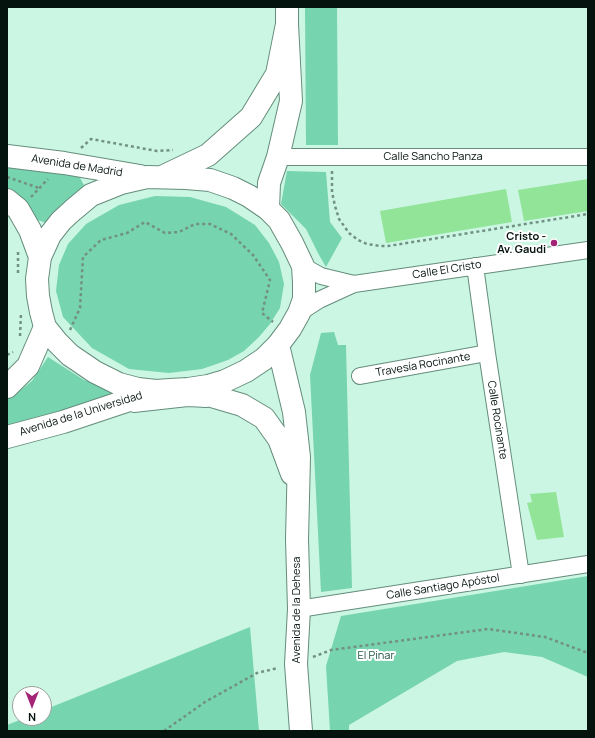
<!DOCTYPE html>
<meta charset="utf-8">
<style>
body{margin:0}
#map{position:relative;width:595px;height:738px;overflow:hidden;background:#cbf6e3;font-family:Manrope,sans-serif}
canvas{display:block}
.frame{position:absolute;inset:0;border:8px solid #04130d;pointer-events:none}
.north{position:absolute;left:12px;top:686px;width:40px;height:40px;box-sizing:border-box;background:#fff;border:1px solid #9ba19e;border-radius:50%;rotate:180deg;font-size:11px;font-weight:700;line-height:16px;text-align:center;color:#04130d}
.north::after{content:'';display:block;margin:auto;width:14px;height:18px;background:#a32476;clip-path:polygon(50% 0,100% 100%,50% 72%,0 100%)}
</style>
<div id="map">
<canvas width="595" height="738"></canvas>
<div class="frame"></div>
<div class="north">N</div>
</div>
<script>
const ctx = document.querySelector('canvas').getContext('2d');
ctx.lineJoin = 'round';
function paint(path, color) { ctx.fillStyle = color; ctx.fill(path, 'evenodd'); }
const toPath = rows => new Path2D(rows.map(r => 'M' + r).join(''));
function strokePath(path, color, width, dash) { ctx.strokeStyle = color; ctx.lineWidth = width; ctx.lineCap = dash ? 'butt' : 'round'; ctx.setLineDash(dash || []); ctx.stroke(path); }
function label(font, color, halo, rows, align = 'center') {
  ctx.font = font + ' Manrope,sans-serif'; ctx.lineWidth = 4; ctx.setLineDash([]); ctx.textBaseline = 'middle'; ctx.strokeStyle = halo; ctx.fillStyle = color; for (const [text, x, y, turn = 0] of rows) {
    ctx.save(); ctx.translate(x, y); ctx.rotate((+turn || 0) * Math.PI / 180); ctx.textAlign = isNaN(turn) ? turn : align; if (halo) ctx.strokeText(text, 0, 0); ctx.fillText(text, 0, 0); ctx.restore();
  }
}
const green = toPath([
 [305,8,337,8,338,145,306,145],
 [7,163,77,172,86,189,46,223,35,219,7,191],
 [287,171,326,172,330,222,342,238,326,267,319,255,306,229,281,204],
 [155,196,190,197,226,207,255,225,269,243,279,262,284,284,280,308,270,324,258,338,244,351,228,360,202,369,169,373,129,369,92,348,63,317,56,291,59,265,68,244,86,224,119,205],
 [334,332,338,345,346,345,352,588,321,592,310,375,321,333],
 [48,357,84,380,131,396,7,426,7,396,14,395,32,381],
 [588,576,588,677,542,657,504,652,457,661,349,725,349,731,330,731,326,666,341,616],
 [250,627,259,731,7,731,7,725,25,718,44,718,44,710]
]);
const building = toPath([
 [588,179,588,211,524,221,518,190],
 [506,189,512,222,386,243,380,211],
 [556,492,564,537,537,540,527,503,532,502,530,494]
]);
const path = toPath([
 [81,148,91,139,157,151,173,150],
 [332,171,332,192,335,206,339,219,349,233,358,240,367,244,380,246,388,246,588,214],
 [7,177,39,188],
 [31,197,48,179],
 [18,252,18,273],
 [70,330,80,308,83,257,101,240,127,233,145,222,165,233,179,232,195,224,210,224,231,234,253,255,270,280,262,313,273,322],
 [20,336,21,313],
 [7,355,13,352],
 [313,657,331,650,488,629,545,637,588,653],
 [164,731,205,702,257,673,278,668]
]);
const lane = toPath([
 [134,408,188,402,206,403]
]);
const street = toPath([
 [278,157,588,157],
 [303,266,321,276,354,284],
 [475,266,487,353,521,575],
 [299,313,319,300,354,284,588,250],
 [360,376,487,353],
 [299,609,588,564]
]);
const secondary = toPath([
 [7,156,64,163,140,176],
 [164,176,208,155,251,117,277,74,287,24],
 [147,177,186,178,210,180,233,188,249,196,268,209,279,220,292,243,303,266,304,282,304,299,299,313,290,329,278,345,264,359,246,371,225,381,208,386,188,389,170,390,156,391,138,389,119,384,95,372,70,355,57,342,45,327,41,312,38,296,37,279,40,257,50,235,61,221,73,210,91,195,121,183,147,177],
 [7,200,18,209,30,230,40,257],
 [268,209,269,183,278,157,291,101,287,24,287,7],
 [278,345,294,412,299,457,297,539,299,609,296,664,301,731],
 [7,387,28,366,45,327],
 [191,390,242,405,264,418,279,439,292,474],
 [7,437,63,422,153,392]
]);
const markers = [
 [554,243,4,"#a32476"]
];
const streetNames = [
 ["Calle Sancho Panza",433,157],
 ["Avenida de Madrid",77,166,9],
 ["Calle El Cristo",447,270,-9],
 ["Travesía Rocinante",423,365,-10],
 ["Avenida de la Universidad",81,414,-17],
 ["Calle Rocinante",497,420,81],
 ["Calle Santiago Apóstol",443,587,-9],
 ["Avenida de la Dehesa",297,610,-90]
];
const poiNames = [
 ["Cristo -",546,237],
 ["Av. Gaudi",546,250]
];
const parkNames = [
 ["El Pinar",376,656]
];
paint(green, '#76d4af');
paint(building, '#92e499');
strokePath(lane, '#658d7c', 10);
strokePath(street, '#658d7c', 18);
strokePath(secondary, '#658d7c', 24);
strokePath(path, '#729184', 2.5, [3, 3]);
strokePath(lane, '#fff', 8);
strokePath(street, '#fff', 16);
strokePath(secondary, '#fff', 22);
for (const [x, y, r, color] of markers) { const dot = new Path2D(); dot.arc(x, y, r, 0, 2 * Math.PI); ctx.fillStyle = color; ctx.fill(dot); strokePath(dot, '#fff', 1.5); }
label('11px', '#04130d', '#fff', streetNames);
label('bold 11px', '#04130d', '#fff', poiNames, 'right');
label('11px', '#225643', '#fff', parkNames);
</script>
